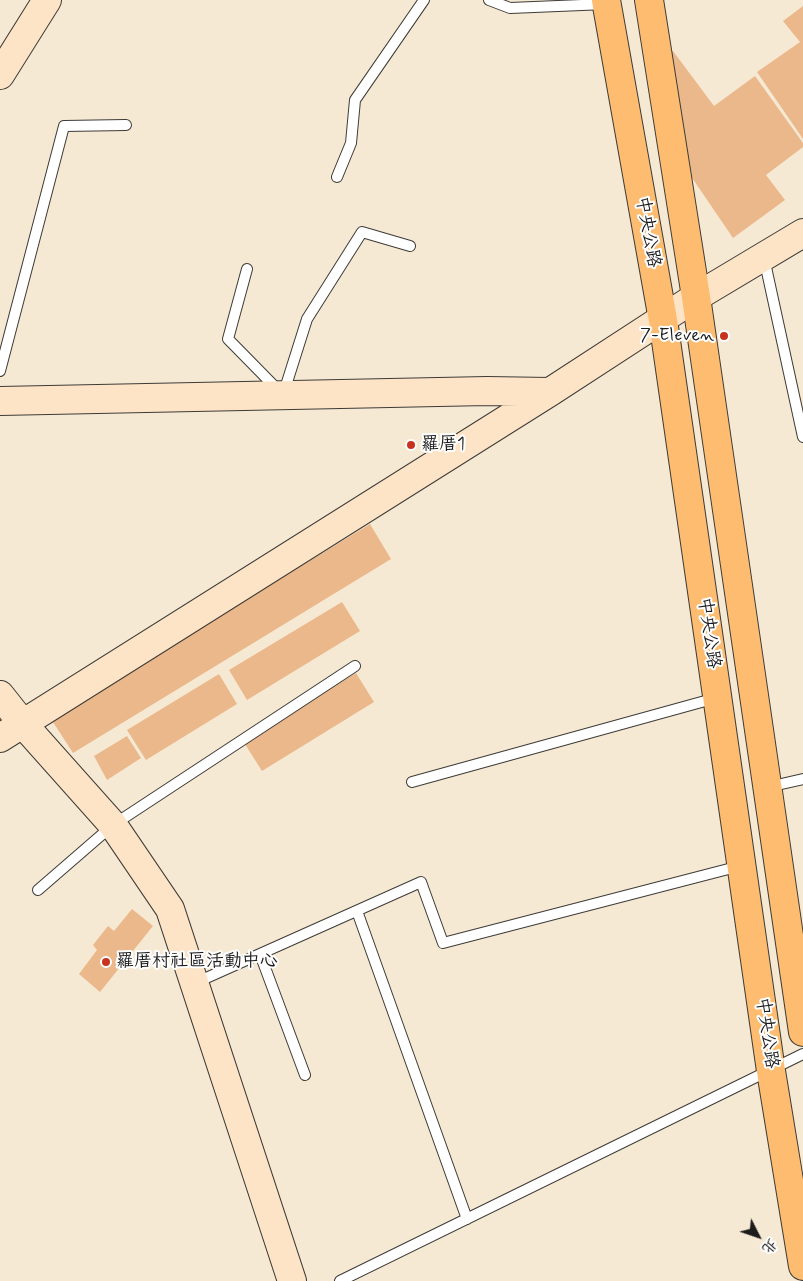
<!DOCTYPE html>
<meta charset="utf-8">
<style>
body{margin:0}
#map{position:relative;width:803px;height:1281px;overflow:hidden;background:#f6e9d3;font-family:Mynerve,"LXGW WenKai TC",sans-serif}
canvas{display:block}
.north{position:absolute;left:733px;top:1211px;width:50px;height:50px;-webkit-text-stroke:4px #fff;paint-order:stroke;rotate:131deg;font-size:14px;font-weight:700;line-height:20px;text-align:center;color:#1c1c1c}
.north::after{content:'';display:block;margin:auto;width:18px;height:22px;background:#1c1c1c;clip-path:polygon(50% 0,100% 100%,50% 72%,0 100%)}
</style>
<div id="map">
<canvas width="803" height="1281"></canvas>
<div class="north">北</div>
</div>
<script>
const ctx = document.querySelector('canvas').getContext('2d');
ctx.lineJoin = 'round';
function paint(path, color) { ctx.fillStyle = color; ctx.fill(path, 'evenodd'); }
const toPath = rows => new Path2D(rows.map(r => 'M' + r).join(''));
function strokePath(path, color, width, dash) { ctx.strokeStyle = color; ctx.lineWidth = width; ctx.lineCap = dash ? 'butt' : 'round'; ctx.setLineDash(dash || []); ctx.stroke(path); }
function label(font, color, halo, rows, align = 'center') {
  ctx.font = font + ' Mynerve,"LXGW WenKai TC",sans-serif'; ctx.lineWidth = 4; ctx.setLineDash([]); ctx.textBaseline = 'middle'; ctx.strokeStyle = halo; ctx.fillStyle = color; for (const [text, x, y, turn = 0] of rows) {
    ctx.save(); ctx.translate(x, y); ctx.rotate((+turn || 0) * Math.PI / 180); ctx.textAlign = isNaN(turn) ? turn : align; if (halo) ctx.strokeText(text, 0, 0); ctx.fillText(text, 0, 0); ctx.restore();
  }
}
const building = toPath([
 [803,6,803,139,757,72,800,42,783,21],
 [673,51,714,106,755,76,803,143,803,147,766,175,785,200,733,238,684,166,667,54],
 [370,524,391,559,73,753,51,719],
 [342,602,360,631,247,700,229,670],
 [356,673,374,702,262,771,243,741],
 [219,674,237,704,146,760,127,730],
 [127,736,141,758,107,780,94,756],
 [132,909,153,926,100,992,79,974,97,950,93,945,108,926,114,931]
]);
const lane = toPath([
 [489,0,510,8,606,4],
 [337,177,351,143,355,100,424,0],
 [764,258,803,437],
 [247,269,228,339,283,395,307,319,362,232,410,246],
 [0,371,64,126,126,125],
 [412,782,716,698],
 [768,787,803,779],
 [38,890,113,825,355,666],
 [357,911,467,1219],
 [260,954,305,1075],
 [195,983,421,882,443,943,740,866],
 [340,1281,803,1054]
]);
const secondary = toPath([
 [0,75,47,0],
 [0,401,487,391,550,392],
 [0,695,23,724,113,825,170,909,292,1281],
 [0,738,550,392,696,297,803,233]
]);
const primary = toPath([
 [606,0,663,320,771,1071,803,1266],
 [649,0,696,297,803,1032]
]);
const markers = [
 [724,336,5,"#c8321e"],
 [411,445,5,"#c8321e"],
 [106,962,5,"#c8321e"]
];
const streetNames = [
 ["中央公路",647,232,80],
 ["中央公路",708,633,82],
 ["中央公路",766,1033,82]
];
const poiNames = [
 ["7-Eleven",714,336,"right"],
 ["羅厝1",421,445],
 ["羅厝村社區活動中心",116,962]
];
paint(building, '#ebb88b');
strokePath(lane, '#3d3b37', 12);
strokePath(secondary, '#3d3b37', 30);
strokePath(primary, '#3d3b37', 30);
strokePath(lane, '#fff', 10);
strokePath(secondary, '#fee4c6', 28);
strokePath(primary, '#fdbc70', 28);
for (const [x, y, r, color] of markers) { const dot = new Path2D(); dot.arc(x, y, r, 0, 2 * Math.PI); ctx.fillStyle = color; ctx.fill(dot); strokePath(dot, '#fff', 2); }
label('18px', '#1c1c1c', '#fff', streetNames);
label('18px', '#1c1c1c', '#fff', poiNames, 'left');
</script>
